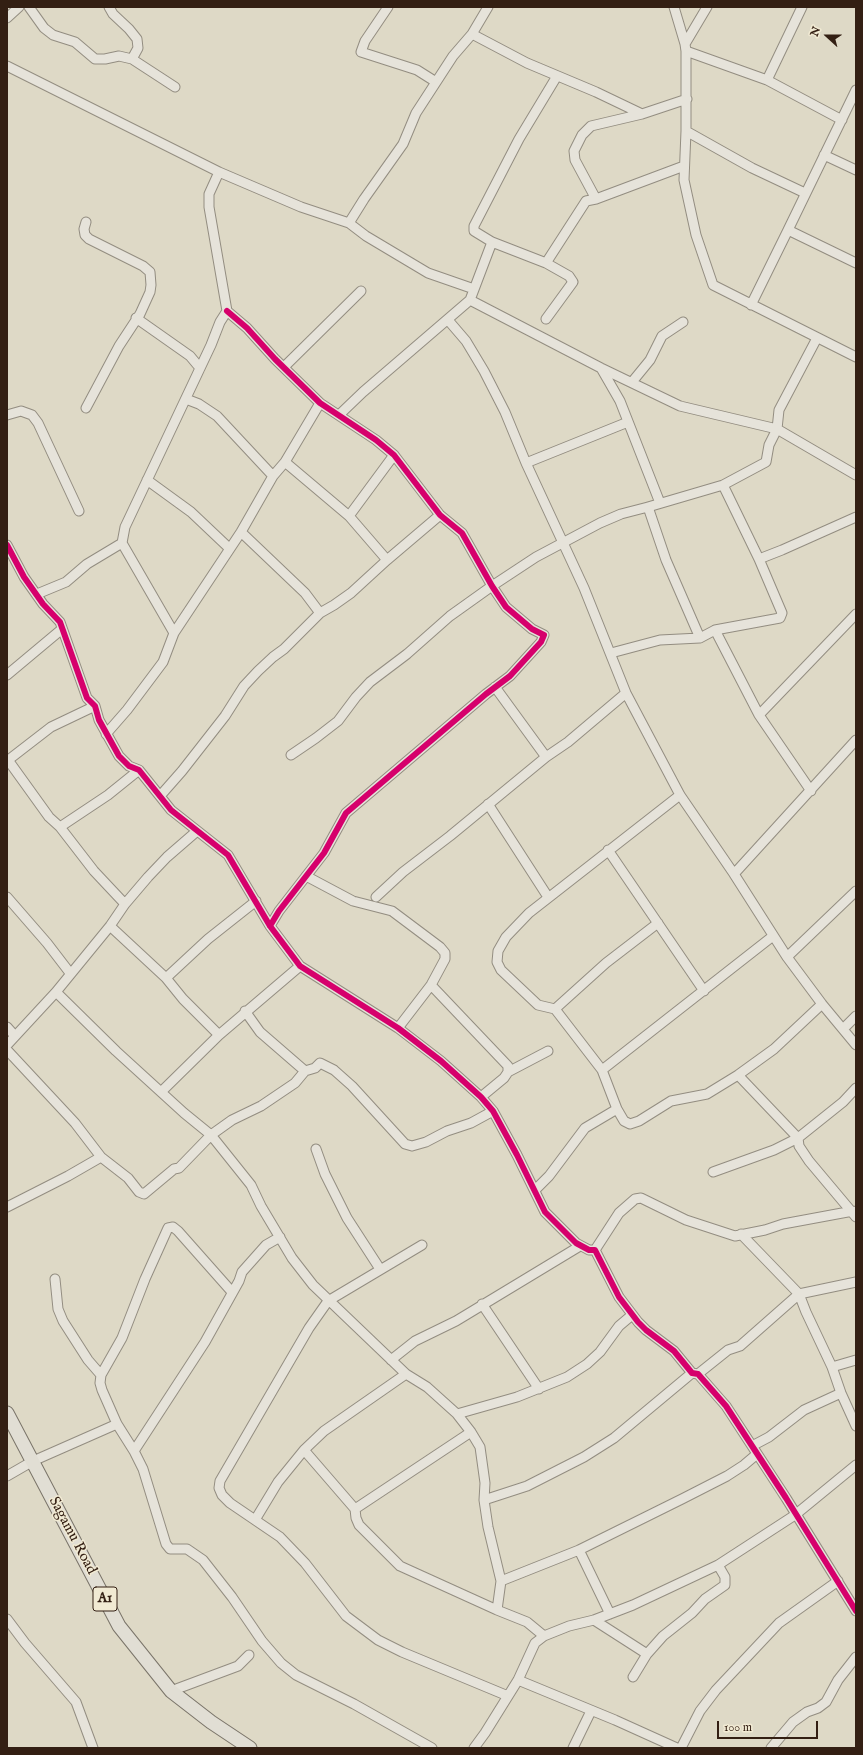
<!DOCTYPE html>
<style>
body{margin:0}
#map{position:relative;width:863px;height:1755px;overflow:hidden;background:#ded9c6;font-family:"IM FELL English",serif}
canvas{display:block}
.frame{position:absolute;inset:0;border:8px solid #331f13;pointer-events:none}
.north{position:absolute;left:807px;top:16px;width:40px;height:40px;-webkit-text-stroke:3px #f1ead3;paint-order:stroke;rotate:291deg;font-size:11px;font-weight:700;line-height:16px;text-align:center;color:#331f13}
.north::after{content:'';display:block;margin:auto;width:14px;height:18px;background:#331f13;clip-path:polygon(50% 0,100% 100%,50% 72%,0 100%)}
.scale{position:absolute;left:717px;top:1721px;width:101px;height:18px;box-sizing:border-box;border:2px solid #331f13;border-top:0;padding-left:5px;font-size:12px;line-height:14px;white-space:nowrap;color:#331f13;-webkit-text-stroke:3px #f1ead3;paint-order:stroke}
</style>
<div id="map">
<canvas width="863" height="1755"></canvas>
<div class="frame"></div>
<div class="north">N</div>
<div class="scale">100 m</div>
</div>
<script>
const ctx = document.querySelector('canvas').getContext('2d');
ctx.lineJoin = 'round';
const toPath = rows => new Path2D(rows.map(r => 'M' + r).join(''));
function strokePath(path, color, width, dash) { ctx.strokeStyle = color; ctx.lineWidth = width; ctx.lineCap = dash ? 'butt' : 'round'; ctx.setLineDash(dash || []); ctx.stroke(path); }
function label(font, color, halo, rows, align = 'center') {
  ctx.font = font + ' "IM FELL English",serif'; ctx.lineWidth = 3; ctx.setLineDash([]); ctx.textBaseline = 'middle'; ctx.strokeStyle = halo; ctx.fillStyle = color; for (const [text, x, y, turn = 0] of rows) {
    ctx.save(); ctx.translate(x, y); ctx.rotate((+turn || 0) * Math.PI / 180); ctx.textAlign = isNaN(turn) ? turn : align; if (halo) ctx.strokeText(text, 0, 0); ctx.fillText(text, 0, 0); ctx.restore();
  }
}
const minor = toPath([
 [29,7,44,28,53,35,75,42,95,59,105,59,119,56,132,59,138,48,137,39,129,29,113,14,109,7],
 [388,7,365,41,361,52,417,70,436,82],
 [674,7,685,44,686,51,686,131,684,180,696,235,713,285,856,357],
 [7,18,19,7],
 [472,34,527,63,596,92,642,114],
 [685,44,707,7],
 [686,51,767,80,802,7],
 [132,59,175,87],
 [7,66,219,172,301,207,349,223,366,236,428,273,474,289],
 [767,80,842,120],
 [686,131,752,168,805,193],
 [824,155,856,170],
 [596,199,575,160,574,151,582,135,591,126,642,114,687,99],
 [86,222,84,229,85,235,89,239,143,266,150,272,151,285,150,292,140,314,119,346,86,408],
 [349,223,364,199,403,144,416,113,453,56,472,34,488,7],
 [788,230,856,90],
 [546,263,492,242,474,231,474,226,519,139,557,76],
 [470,300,601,368,680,406,777,429,856,475],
 [751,305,788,230,856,263],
 [227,311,247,328,275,359,320,403,376,440,394,455,440,515,462,533,492,586,506,607,532,629,544,635,541,642,510,676,486,694,346,813,324,853,279,911,270,926],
 [136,318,190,356,200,368],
 [546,319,573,282,569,276,546,263,586,201,596,199,684,166],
 [448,320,466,341,484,371,505,412,526,463,584,588,626,693,680,795,734,874,787,957,822,1004,856,1045],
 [284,367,361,291],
 [601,368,620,401,660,503],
 [632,382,650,360,662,336,683,322],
 [186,399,199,404,217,416,273,476],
 [7,415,21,411,32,415,38,423,79,511],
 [339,415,363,392,470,300,492,242],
 [285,462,349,516,387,560],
 [526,463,628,422],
 [147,480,191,512,229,548],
 [349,516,394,455],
 [241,532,305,593,320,613],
 [7,545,24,577,43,604,60,622,87,698,95,706,99,720,119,756,129,766,139,770,171,810,228,855,270,926,300,966,398,1028,441,1061,481,1097,493,1111,517,1155,545,1212,576,1243,589,1250,595,1250,619,1297,638,1322,646,1330,674,1351,692,1373,698,1374,726,1406,786,1498,856,1611],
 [759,559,782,550,856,517],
 [37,594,66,582,87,564,122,543],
 [715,630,759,715],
 [174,633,122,543,125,527,211,345,220,322,227,311,209,207,209,194,219,172],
 [700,638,666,560,648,507,723,485],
 [611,653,660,640,700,638,715,630,780,618,782,613,759,559,723,485,766,462,769,445,777,429,779,410,817,338],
 [7,675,62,629],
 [495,687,546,757],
 [106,734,127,710,163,662,174,633,241,532,273,476,285,462,320,403],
 [291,755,316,738,338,721,356,697,370,682,407,654,450,616,492,586,536,557,600,523,621,514,648,507],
 [8,760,49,817,60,827,94,871,125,904],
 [7,761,51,727,95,706],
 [811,791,759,715,856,614],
 [680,795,529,913,506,937,498,951,497,962,501,970,538,1005,555,1009,602,1070,617,1109,624,1121,630,1124,639,1121,671,1101,707,1094,738,1075,774,1049,822,1004],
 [160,796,182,771,225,716,244,686,258,671,273,657,284,649,320,613,334,605,351,593,387,560,440,515],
 [488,804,548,897],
 [60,827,108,795,139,770],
 [608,850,704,991],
 [734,874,856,740],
 [306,876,353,901,392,911,440,947,445,953,445,959,431,985,398,1028],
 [7,897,47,943,70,973],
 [376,897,403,872,450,836,546,757,568,742,626,693],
 [110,926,166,978,183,999,219,1035],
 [787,957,856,891],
 [166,978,208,939,256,901],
 [431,985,508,1066,508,1072,504,1078,481,1097],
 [56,992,116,1051,184,1113,211,1135,251,1185,261,1206,292,1258,313,1285,406,1374,427,1387,457,1414,471,1432,480,1447,485,1483,484,1500,488,1527,501,1581,497,1610],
 [555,1009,606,963,658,923],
 [245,1011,260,1032,305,1071],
 [7,1027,15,1036],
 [843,1029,856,1016],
 [7,1045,56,992,110,926,125,904,148,877,167,857,197,831],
 [7,1050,75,1123,101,1157,128,1178,139,1192,144,1194,174,1169,179,1168,211,1135,232,1120,261,1106,295,1083,305,1071,315,1068,320,1063,334,1070,352,1086,405,1144,412,1146,426,1142,447,1131,471,1123,493,1111],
 [602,1070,773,936],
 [508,1072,548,1051],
 [738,1075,798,1138,799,1146,809,1161,856,1217],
 [161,1092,219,1035,300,966],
 [316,1149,325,1174,347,1218,380,1269],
 [713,1172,774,1150,798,1138,843,1102,856,1088],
 [535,1190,549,1176,585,1128,617,1109],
 [7,1207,68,1176,101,1157],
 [741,1234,799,1294,806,1312,832,1367,841,1393,856,1426],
 [422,1245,328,1301,309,1328,220,1481,219,1488,222,1495,230,1503,280,1537,305,1563,346,1616,378,1640,402,1652,508,1696],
 [595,1250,619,1213,635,1199,641,1198,686,1220,735,1236,765,1230,783,1224,853,1211],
 [55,1279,58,1309,63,1321,88,1360,101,1375],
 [232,1292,178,1231,173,1227,168,1228,145,1279,122,1338,101,1375,100,1383,102,1390,117,1424,134,1451,143,1469,166,1544,170,1549,187,1549,203,1560,232,1597,262,1641,281,1663,296,1675,354,1704,432,1748],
 [482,1304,539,1389],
 [391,1360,415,1341,456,1321,580,1246],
 [832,1367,856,1360],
 [698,1374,728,1350,740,1346,799,1294,856,1282],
 [457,1414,517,1397,567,1377,587,1364,600,1352,619,1326,632,1315],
 [752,1446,769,1437,804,1410,841,1393],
 [304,1450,355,1509,356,1518,359,1525,400,1566,497,1610,527,1622,544,1636,569,1626,594,1620,633,1605,718,1565,795,1515,856,1465],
 [134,1451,205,1342,239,1281,242,1272,266,1245,280,1237],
 [7,1476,33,1461,117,1424],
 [484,1500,527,1486,584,1457,614,1438,692,1373],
 [355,1509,471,1432],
 [255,1520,278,1482,304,1450,324,1431,406,1374],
 [579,1550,610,1614],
 [501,1581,579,1550,682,1499,727,1476,744,1465,757,1454],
 [7,1619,25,1643,76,1702,93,1748],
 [594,1620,647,1654],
 [633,1677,647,1654,663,1636,692,1613,705,1599,725,1585,725,1577,718,1565],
 [518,1680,615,1720,677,1748],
 [171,1691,238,1666,249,1655],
 [474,1748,485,1733,518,1680,535,1643,544,1636],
 [573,1748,591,1711],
 [681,1748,700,1711,716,1690,779,1623,838,1581],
 [771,1748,793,1722,807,1712,818,1708,826,1702,838,1680,856,1657]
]);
const highway = toPath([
 [7,1413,119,1626,171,1691,211,1722,250,1748]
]);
const cycleway = toPath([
 [227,311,247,328,275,359,320,403,376,440,394,455,440,515,462,533,492,586,506,607,532,629,544,635,541,642,510,676,486,694,346,813,324,853,279,911,270,926],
 [7,545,24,577,43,604,60,622,87,698,95,706,99,720,119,756,129,766,139,770,171,810,228,855,270,926,300,966,398,1028,441,1061,481,1097,493,1111,517,1155,545,1212,576,1243,589,1250,595,1250,619,1297,638,1322,646,1330,674,1351,692,1373,698,1374,726,1406,786,1498,856,1611]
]);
const shields = [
 [105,1599,24]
];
const shieldNames = [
 ["A1",105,1599]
];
const streetNames = [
 ["Sagamu Road",72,1536,62]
];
strokePath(minor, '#938d81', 11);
strokePath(highway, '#7a7469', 15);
strokePath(minor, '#e6e3da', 9);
strokePath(highway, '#e1ded4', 13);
strokePath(cycleway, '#d6006c', 6);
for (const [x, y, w] of shields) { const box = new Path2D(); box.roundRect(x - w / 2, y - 12, w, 24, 3); ctx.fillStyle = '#f1ead3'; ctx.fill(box); strokePath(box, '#331f13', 1); }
label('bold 14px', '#331f13', null, shieldNames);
label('15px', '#331f13', '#f1ead3', streetNames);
</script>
